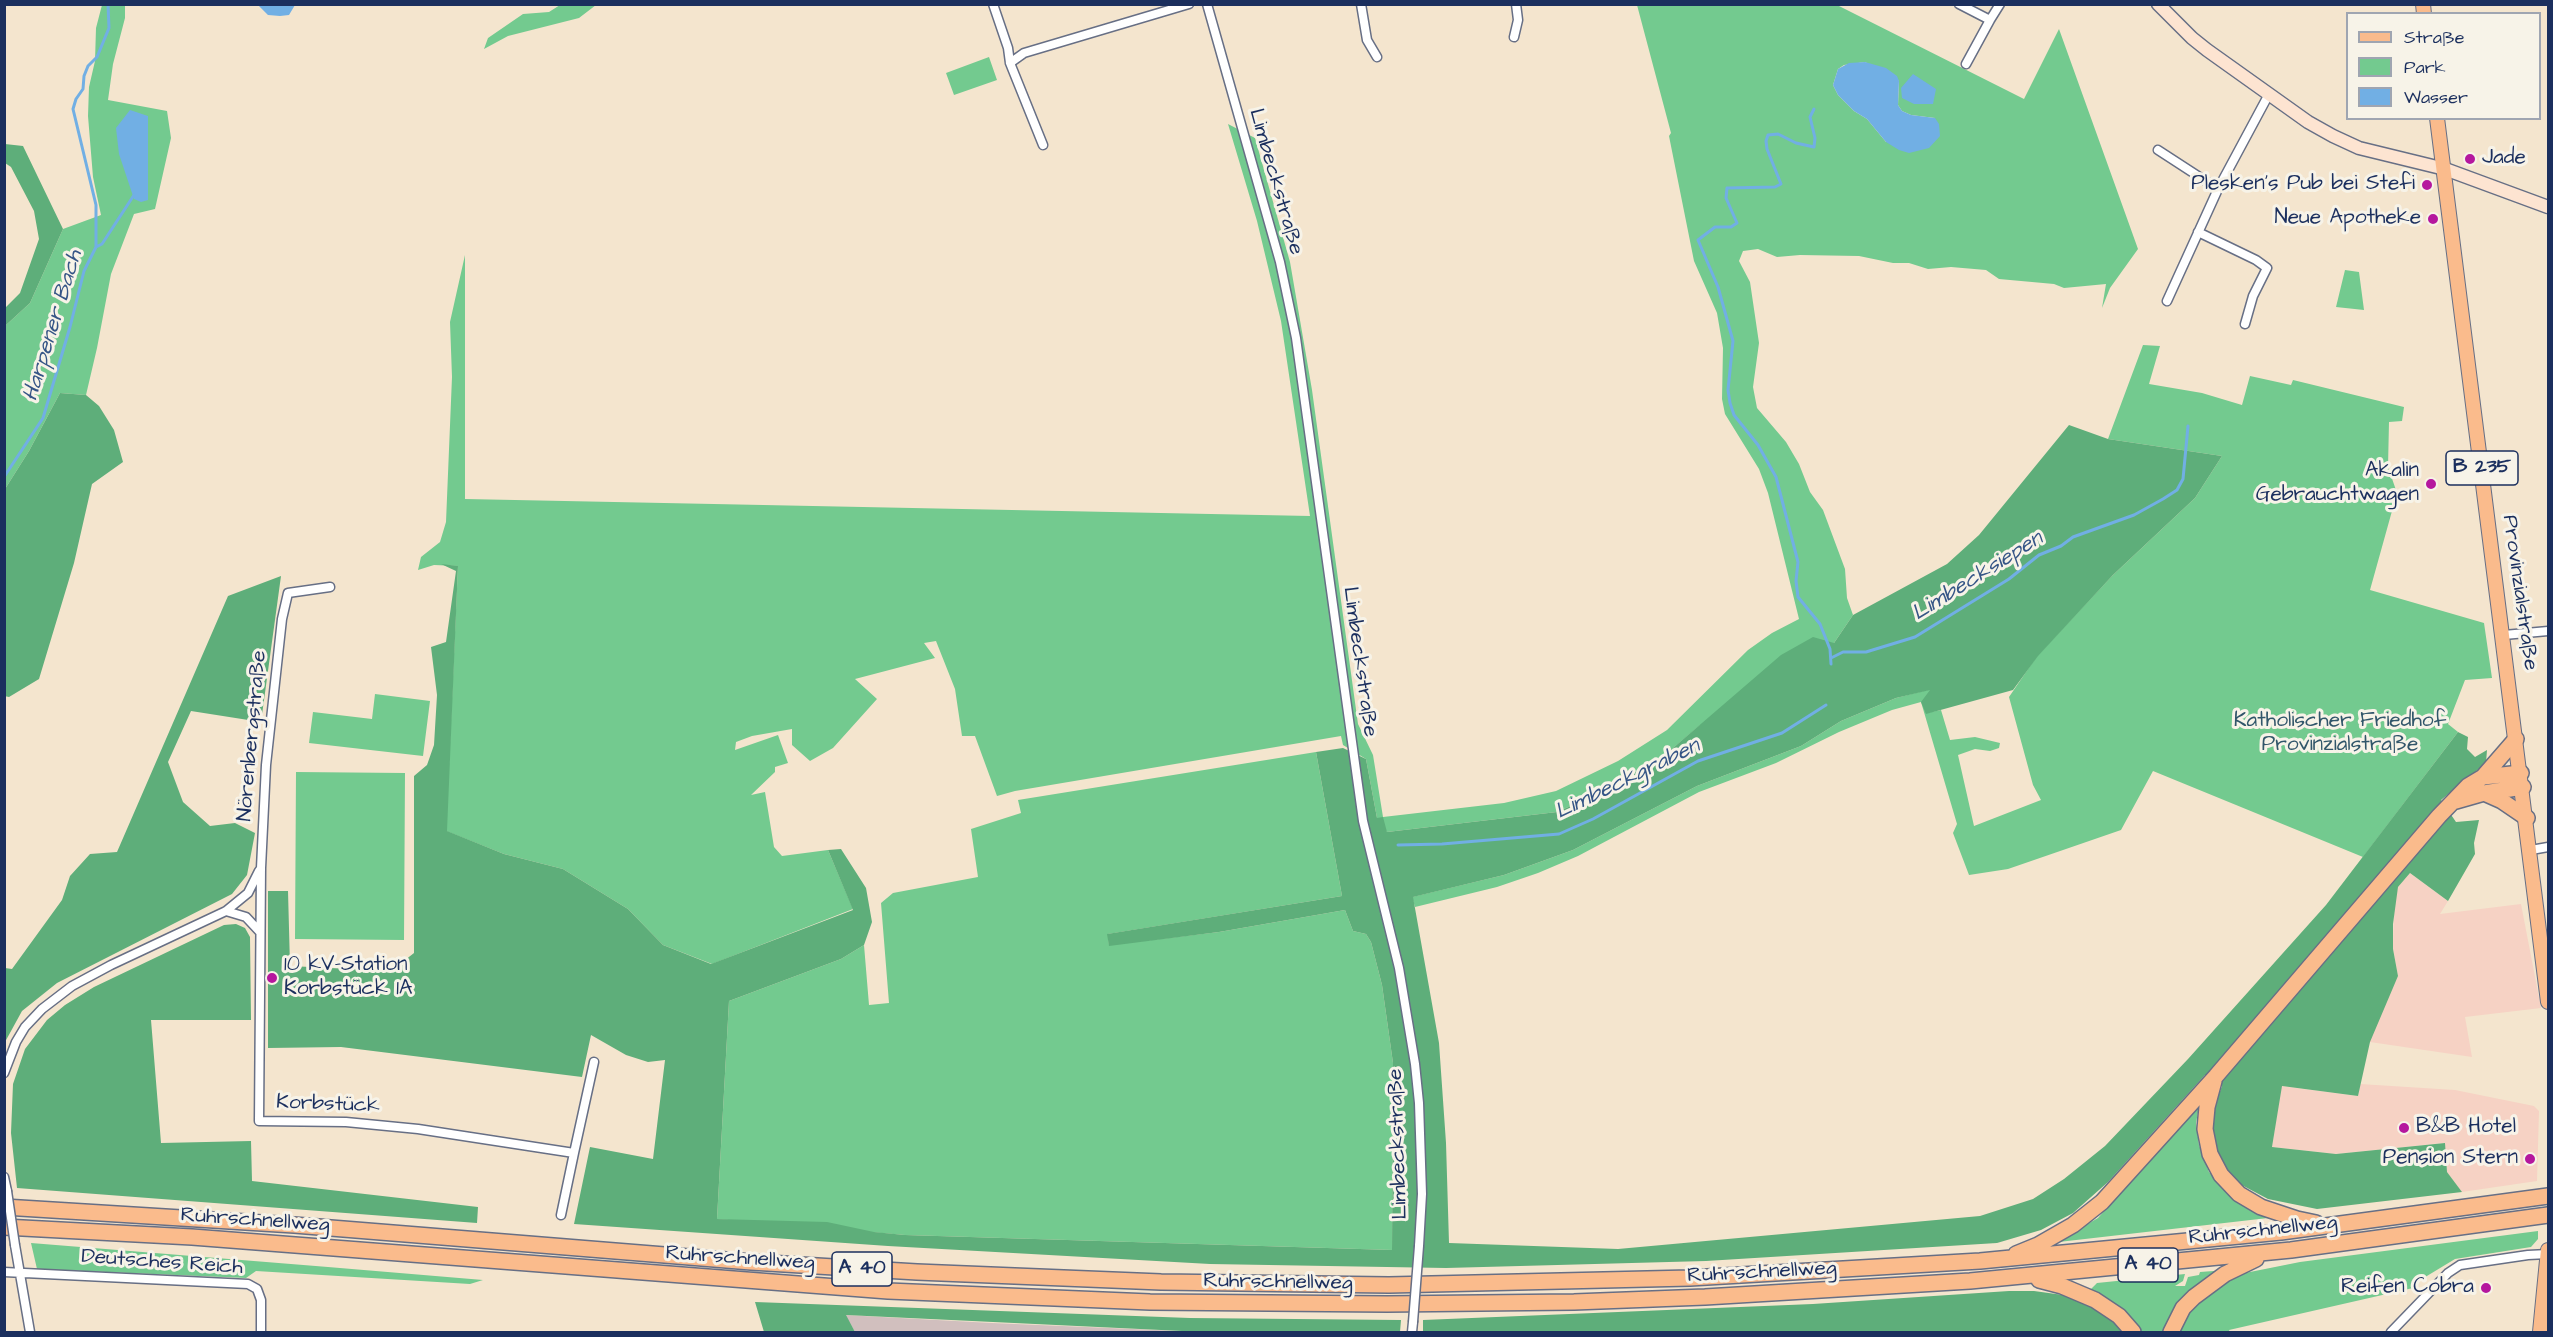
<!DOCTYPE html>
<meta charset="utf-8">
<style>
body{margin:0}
#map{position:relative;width:2553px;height:1337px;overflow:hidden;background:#f4e5ce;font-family:"Architects Daughter",sans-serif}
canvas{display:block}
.frame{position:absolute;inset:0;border:6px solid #1b2f5e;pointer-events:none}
.legend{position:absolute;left:2346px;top:12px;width:195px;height:108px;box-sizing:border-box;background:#f7f3e8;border:2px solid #9fa5b1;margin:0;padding:8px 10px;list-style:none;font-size:18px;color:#1b2f5e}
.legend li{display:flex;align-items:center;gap:12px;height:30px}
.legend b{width:30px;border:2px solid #9fa5b1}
</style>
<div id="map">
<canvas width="2553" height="1337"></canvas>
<div class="frame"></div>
<ul class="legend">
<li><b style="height:8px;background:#fabb8c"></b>Straße</li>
<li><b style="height:16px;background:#73ca8f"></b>Park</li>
<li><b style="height:16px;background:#71afe4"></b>Wasser</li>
</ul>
</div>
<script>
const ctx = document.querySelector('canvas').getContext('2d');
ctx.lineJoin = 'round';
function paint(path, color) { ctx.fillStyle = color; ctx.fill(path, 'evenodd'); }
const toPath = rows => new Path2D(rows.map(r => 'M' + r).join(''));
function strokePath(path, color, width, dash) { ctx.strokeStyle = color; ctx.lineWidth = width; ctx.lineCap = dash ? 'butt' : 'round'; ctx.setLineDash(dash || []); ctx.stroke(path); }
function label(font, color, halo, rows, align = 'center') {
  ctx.font = font + ' "Architects Daughter",sans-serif'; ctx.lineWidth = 6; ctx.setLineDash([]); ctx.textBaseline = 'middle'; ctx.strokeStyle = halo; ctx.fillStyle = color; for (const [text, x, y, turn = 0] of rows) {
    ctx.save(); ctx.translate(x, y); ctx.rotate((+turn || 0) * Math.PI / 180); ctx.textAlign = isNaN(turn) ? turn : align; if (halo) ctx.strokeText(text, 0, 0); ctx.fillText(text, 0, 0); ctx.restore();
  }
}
const built = toPath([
 [2410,873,2448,901,2440,914,2521,904,2541,1008,2465,1017,2472,1057,2370,1042,2352,1034,2390,992,2398,976,2393,949,2394,904,2398,887],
 [2360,1084,2455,1090,2534,1106,2539,1111,2537,1181,2462,1192,2447,1172,2444,1143,2336,1154,2272,1147,2281,1086,2358,1096]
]);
const industrial = toPath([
 [845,1315,992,1323,1203,1332,855,1332]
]);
const green = toPath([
 [102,5,125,5,125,18,113,64,108,100,167,111,171,138,155,209,134,214,111,274,97,348,86,395,60,393,29,451,5,489,5,326,30,303,63,229,101,215,93,177,88,116,89,87,95,61,96,28],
 [560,5,596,5,579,18,508,36,484,49,488,38,523,14,549,12],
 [1637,5,1837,5,2024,99,2059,29,2138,249,2110,288,2102,308,2106,284,2064,288,2054,284,1999,279,1986,270,1951,267,1928,269,1909,263,1893,263,1859,256,1800,255,1777,257,1758,249,1743,251,1739,261,1750,282,1759,343,1753,387,1757,408,1786,442,1799,464,1810,492,1823,510,1845,569,1847,598,1853,615,1834,643,1699,726,1666,754,1591,797,1557,812,1387,832,1377,818,1366,759,1343,745,1341,736,1015,791,997,796,975,736,962,736,955,689,936,641,924,643,935,658,855,679,877,699,833,748,810,761,792,745,792,729,752,736,736,742,735,750,778,735,788,763,775,767,775,772,751,795,765,792,774,847,782,856,828,850,853,909,712,964,663,945,628,909,563,869,504,854,446,831,458,566,434,565,418,570,421,557,440,542,446,522,452,377,450,322,465,255,465,499,1310,516,1281,321,1257,221,1228,124,1255,138,1290,262,1312,390,1358,724,1373,755,1383,817,1504,803,1556,791,1618,761,1667,730,1748,650,1772,633,1799,619,1768,493,1759,469,1725,414,1722,399,1723,348,1717,313,1694,261,1669,136,1671,133],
 [1865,62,1899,81,1898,105,1902,111,1911,115,1935,118,1886,142,1867,119,1854,111,1838,95,1833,85,1838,69,1844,65],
 [989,57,997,80,954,95,946,73],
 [2345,270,2359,272,2364,310,2336,307],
 [2143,345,2160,346,2149,384,2202,393,2242,405,2250,376,2291,385,2293,380,2404,407,2402,421,2389,422,2388,467,2397,493,2370,590,2484,623,2492,678,2465,680,2448,724,2458,732,2363,857,2153,771,2121,830,2008,869,1969,875,1953,833,1957,824,1921,702,1892,710,1839,732,1776,763,1699,792,1578,856,1538,873,1497,887,1415,907,1412,897,1504,875,1573,850,1697,786,1801,746,1841,721,1896,698,1931,689,1926,713,1941,710,1950,740,1975,737,2000,743,1999,748,1990,751,1975,749,1958,755,1974,826,2041,800,2033,785,2009,697,2037,656,2113,575,2195,498,2222,456,2108,439],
 [375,694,430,701,423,756,309,743,313,712,372,719],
 [1316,752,1342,896,1108,934,1109,945,1219,932,1345,910,1353,931,1366,934,1371,942,1382,985,1393,1063,1392,1250,905,1235,717,1219,729,1001,841,959,864,945,869,1005,889,1003,881,903,893,893,978,877,971,829,1021,813,1018,800],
 [296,772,405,773,404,940,295,939],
 [2200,1101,2196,1123,2199,1145,2209,1172,2227,1193,2268,1218,2050,1243,2072,1233,2098,1218],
 [2538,1231,2538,1239,2531,1247,2455,1259,2417,1282,2413,1288,2229,1330,2230,1332,2177,1332,2191,1307,2223,1284,2245,1273,2300,1262],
 [31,1243,328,1267,483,1280,470,1284,256,1271,246,1278,37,1269],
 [2227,1270,2173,1313,2163,1332,2141,1332,2137,1326,2090,1290,2097,1283,2185,1274,2183,1281,2175,1286,2185,1286,2188,1277,2199,1275,2200,1272]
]);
const forest = toPath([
 [5,144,23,146,63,229,30,303,5,326,5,308,20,293,39,239,34,211,11,167,5,163],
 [60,393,86,395,99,406,114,430,123,462,92,484,74,563,39,679,9,697,4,696,5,489,29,451],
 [2069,425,2108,439,2222,456,2195,498,2113,575,2038,656,2013,690,1926,714,1921,702,1930,690,1896,698,1841,721,1801,746,1697,786,1573,850,1504,875,1413,897,1439,1043,1446,1143,1449,1243,1618,1249,1980,1216,2033,1199,2064,1179,2105,1146,2188,1059,2326,905,2458,732,2468,737,2467,749,2475,757,2487,750,2486,763,2441,800,2456,822,2479,820,2474,843,2475,854,2448,901,2410,873,2398,887,2393,924,2393,949,2398,976,2370,1042,2358,1096,2282,1086,2272,1147,2336,1154,2445,1143,2447,1172,2462,1192,2317,1209,2268,1199,2236,1182,2220,1160,2212,1140,2211,1116,2222,1086,2205,1075,2108,1182,2073,1213,2041,1230,1997,1243,1706,1261,1446,1268,1210,1264,888,1246,574,1224,590,1147,653,1159,665,1060,648,1062,626,1055,591,1035,582,1077,341,1047,268,1048,268,891,288,891,290,966,391,971,414,953,414,776,427,765,434,745,437,695,431,647,446,642,456,571,441,564,458,566,447,831,504,854,563,869,628,909,663,945,711,964,853,910,828,850,841,849,866,888,872,922,864,945,841,959,729,1001,717,1219,827,1222,874,1232,905,1235,1392,1250,1393,1063,1382,985,1371,942,1366,934,1353,931,1345,910,1219,932,1109,946,1107,934,1342,896,1316,752,1343,748,1366,759,1377,818,1383,817,1387,832,1557,812,1591,797,1666,754,1781,655,1813,637,1834,643,1853,615,1947,564,1979,535],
 [281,576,261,722,191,711,168,762,183,802,210,826,235,823,255,833,247,875,232,894,57,983,22,1011,5,1042,5,968,12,969,62,900,70,876,90,854,117,852,228,596],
 [236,924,245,928,250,937,251,1020,151,1020,161,1143,251,1141,252,1181,478,1207,477,1223,17,1188,11,1133,13,1084,25,1049,47,1020,65,1005,94,987,224,925],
 [2009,1291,2034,1291,2063,1295,2094,1305,2117,1322,2125,1332,1423,1332,1423,1320,1813,1304],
 [755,1302,1190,1318,1401,1320,1400,1332,1203,1332,846,1315,855,1332,764,1332]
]);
const water = toPath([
 [258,5,295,5,289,15,280,16,268,15],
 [1865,62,1886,68,1897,76,1899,81,1898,105,1902,111,1911,115,1935,118,1939,124,1940,136,1929,148,1909,153,1899,150,1886,142,1867,119,1854,111,1838,95,1833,85,1838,69,1849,63],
 [1913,74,1936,89,1933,104,1914,104,1902,98,1901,88],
 [130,110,148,116,148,200,141,202,134,199,119,154,116,128]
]);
const stream = toPath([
 [1814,109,1810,117,1815,138,1814,147,1796,143,1778,134,1768,135,1766,141,1767,149,1781,184,1775,187,1727,188,1726,198,1737,223,1731,227,1715,227,1698,240,1718,287,1733,341,1728,390,1730,403,1734,415,1758,445,1776,477,1798,562,1796,581,1798,597,1820,624,1830,649,1831,664],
 [96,247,102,244,134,195],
 [4,477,43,418,70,327,84,271,96,247,96,205,73,109,76,99,83,89,84,76,88,66,97,57,109,28,108,4],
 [1831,658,1843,652,1866,652,1915,637,2009,579,2039,555,2061,546,2073,537,2134,515,2163,499,2177,490,2183,479,2188,426],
 [1398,845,1442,844,1559,834,1593,819,1698,761,1782,733,1826,705]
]);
const street = toPath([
 [993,4,1008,48,1010,63,1043,145],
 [1207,4,1280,262,1296,338,1363,821,1399,968,1415,1064,1419,1103,1422,1194,1419,1246],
 [1361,4,1367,40,1377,57],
 [1959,4,1990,20,1966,64],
 [1990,20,2000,4],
 [1514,37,1518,20,1516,4],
 [1010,63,1024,53,1189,4],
 [2158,150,2218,189],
 [2198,232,2256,260,2267,268,2253,296,2245,324],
 [2167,301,2218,189,2269,94],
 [330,587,288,593,282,619,266,765,261,868,259,1121,346,1122,418,1129,574,1153,594,1062],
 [2504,635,2548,631],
 [2531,850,2548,847],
 [226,911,246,917,260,932],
 [4,1073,16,1042,25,1027,42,1009,72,986,111,965,226,911,248,893,259,871],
 [4,1177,7,1191],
 [561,1215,574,1153],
 [15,1245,30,1332],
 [4,1272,248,1284,257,1289,261,1300,261,1332],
 [1412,1332,1413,1322],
 [2391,1332,2448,1273,2460,1265,2528,1255,2548,1254]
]);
const secondary = toPath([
 [2158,4,2192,38,2207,50,2308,122,2333,136,2359,148,2445,169,2548,207]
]);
const primary = toPath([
 [2423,4,2424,14],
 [2437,118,2548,1002],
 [2540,1332,2548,1250]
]);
const highway = toPath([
 [2483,777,2516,739],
 [2484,793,2523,787],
 [2456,801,2484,793,2502,801,2527,818],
 [2214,1081,2207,1107,2205,1129,2210,1154,2221,1175,2239,1194,2261,1207,2297,1219,2316,1223],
 [4,1207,294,1225,751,1262,917,1272,1161,1282,1389,1285,1690,1278,1980,1261,2281,1232,2548,1196],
 [4,1227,192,1237,888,1291,1150,1302,1387,1304,1574,1302,1705,1297,1970,1281,2291,1250,2548,1215],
 [2016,1254,2038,1245,2073,1225,2102,1202,2216,1076,2439,816,2468,786,2483,777,2521,773],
 [2039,1280,2062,1286,2095,1300,2119,1316,2133,1332],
 [2171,1332,2183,1308,2194,1297,2225,1274,2256,1259]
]);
const streetBridge = toPath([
 [7,1191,15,1245],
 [1413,1322,1419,1246]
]);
const markers = [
 [2470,159,6,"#b5179e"],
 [2427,185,6,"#b5179e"],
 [2433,219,6,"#b5179e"],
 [2431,484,6,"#b5179e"],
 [272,978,6,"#b5179e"],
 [2404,1128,6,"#b5179e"],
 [2530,1159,6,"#b5179e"],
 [2486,1288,6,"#b5179e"]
];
const shields = [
 [2482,468,72],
 [2148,1265,60],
 [862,1269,60]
];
const shieldNames = [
 ["B 235",2482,468],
 ["A 40",2148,1265],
 ["A 40",862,1269]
];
const poiNames = [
 ["Jade",2482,159,"left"],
 ["Plesken's Pub bei Stefi",2415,185],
 ["Neue Apotheke",2421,219],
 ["Akalin",2419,472],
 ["Gebrauchtwagen",2419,496],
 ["10 kV-Station",284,966,"left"],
 ["Korbstück 1A",284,990,"left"],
 ["B&B Hotel",2416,1128,"left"],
 ["Pension Stern",2518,1159],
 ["Reifen Cobra",2474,1288]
];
const streetNames = [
 ["Limbeckstraße",1275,182,74],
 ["Provinzialstraße",2519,593,82],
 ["Limbeckstraße",1359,662,82],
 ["Nörenbergstraße",253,736,-85],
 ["Korbstück",328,1105,2],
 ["Limbeckstraße",1399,1144,-92],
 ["Ruhrschnellweg",255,1221,4],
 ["Ruhrschnellweg",2263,1231,-6],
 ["Ruhrschnellweg",740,1259,4],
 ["Deutsches Reich",162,1263,4],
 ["Ruhrschnellweg",1762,1273,-3],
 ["Ruhrschnellweg",1278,1283,1]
];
const parkNames = [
 ["Katholischer Friedhof",2340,722],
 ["Provinzialstraße",2340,746]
];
const waterNames = [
 ["Harpener Bach",54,326,-73],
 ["Limbecksiepen",1978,577,-32],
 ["Limbeckgraben",1628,780,-26]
];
paint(built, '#f6d2c4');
paint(industrial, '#d1bfbe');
paint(green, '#73ca8f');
paint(forest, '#5eae7a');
paint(water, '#71afe4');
strokePath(stream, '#71afe4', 3);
strokePath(street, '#676f85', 11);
strokePath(secondary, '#676f85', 15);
strokePath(primary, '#676f85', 16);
strokePath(highway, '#676f85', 18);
strokePath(street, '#fff', 8);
strokePath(secondary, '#fde4d1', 12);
strokePath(primary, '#fabb8c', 14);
strokePath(highway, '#fabb8c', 15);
strokePath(streetBridge, '#676f85', 11, []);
strokePath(streetBridge, '#fff', 8);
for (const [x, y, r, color] of markers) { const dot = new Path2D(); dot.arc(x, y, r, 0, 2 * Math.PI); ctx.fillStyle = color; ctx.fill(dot); strokePath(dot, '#f7f3e8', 2); }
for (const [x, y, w] of shields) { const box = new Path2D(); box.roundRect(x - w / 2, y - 17, w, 34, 4.5); ctx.fillStyle = '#f7f3e8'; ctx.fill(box); strokePath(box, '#1b2f5e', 1.5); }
label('bold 20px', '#1b2f5e', null, shieldNames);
label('21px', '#1b2f5e', '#f7f3e8', poiNames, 'right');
label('21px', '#1b2f5e', '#f7f3e8', streetNames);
label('21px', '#31566a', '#f7f3e8', parkNames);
label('italic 22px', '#355586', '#f7f3e8', waterNames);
</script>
